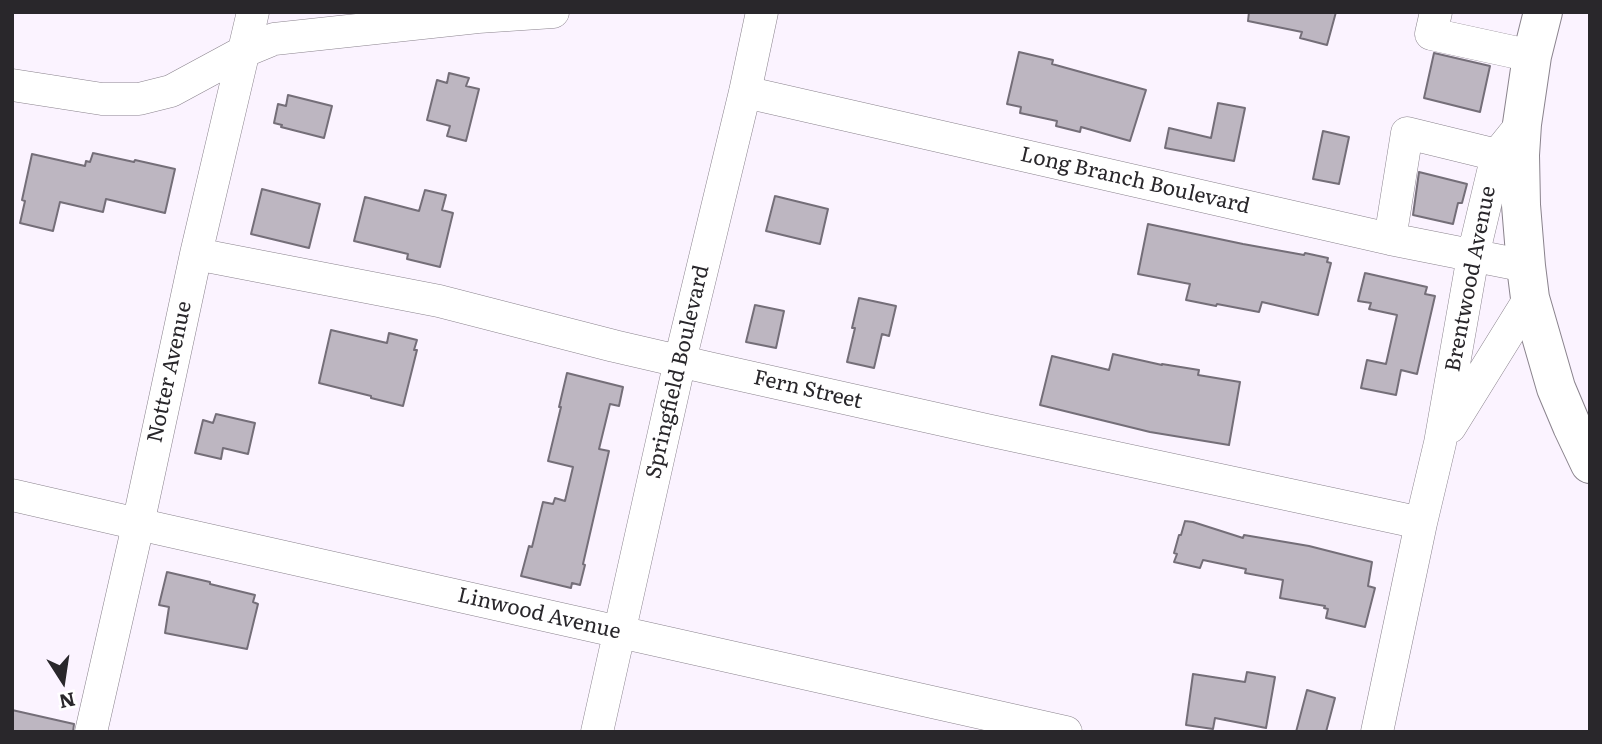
<!DOCTYPE html>
<style>
body{margin:0}
#map{position:relative;width:1602px;height:744px;overflow:hidden;background:#fbf3ff;font-family:Literata,serif}
canvas{display:block}
.frame{position:absolute;inset:0;border:14px solid #29272b;pointer-events:none}
.north{position:absolute;left:28px;top:646px;width:70px;height:70px;-webkit-text-stroke:5px #fff;paint-order:stroke;rotate:168deg;font-size:19px;font-weight:700;line-height:28px;text-align:center;color:#29272b}
.north::after{content:'';display:block;margin:auto;width:24px;height:32px;background:#29272b;clip-path:polygon(50% 0,100% 100%,50% 72%,0 100%)}
</style>
<div id="map">
<canvas width="1602" height="744"></canvas>
<div class="frame"></div>
<div class="north">N</div>
</div>
<script>
const ctx = document.querySelector('canvas').getContext('2d');
ctx.lineJoin = 'round';
function paint(path, color) { ctx.fillStyle = color; ctx.fill(path, 'evenodd'); }
const toPath = rows => new Path2D(rows.map(r => 'M' + r).join(''));
function strokePath(path, color, width, dash) { ctx.strokeStyle = color; ctx.lineWidth = width; ctx.lineCap = dash ? 'butt' : 'round'; ctx.setLineDash(dash || []); ctx.stroke(path); }
function label(font, color, halo, rows, align = 'center') {
  ctx.font = font + ' Literata,serif'; ctx.lineWidth = 5; ctx.setLineDash([]); ctx.textBaseline = 'middle'; ctx.strokeStyle = halo; ctx.fillStyle = color; for (const [text, x, y, turn = 0] of rows) {
    ctx.save(); ctx.translate(x, y); ctx.rotate((+turn || 0) * Math.PI / 180); ctx.textAlign = isNaN(turn) ? turn : align; if (halo) ctx.strokeText(text, 0, 0); ctx.fillText(text, 0, 0); ctx.restore();
  }
}
const building = toPath([
 [1249,12,1336,12,1327,45,1300,38,1302,32,1248,21,1249,12],
 [1019,52,1053,60,1052,64,1146,90,1130,141,1081,127,1080,132,1056,126,1057,121,1020,113,1021,107,1007,104,1019,52],
 [1434,53,1490,66,1480,112,1424,98,1434,53],
 [449,73,469,78,466,86,479,89,466,141,447,136,450,126,427,120,437,80,447,83,449,73],
 [288,95,332,106,324,138,281,127,282,125,274,123,278,104,286,106,288,95],
 [1218,103,1245,108,1234,161,1165,148,1169,128,1211,138,1218,103],
 [1323,131,1349,137,1339,184,1313,179,1323,131],
 [93,153,134,162,135,160,175,169,165,213,106,199,103,212,60,202,53,231,20,223,25,201,22,200,32,154,85,166,86,161,90,162,93,153],
 [1419,172,1467,184,1462,203,1458,203,1453,224,1413,215,1419,172],
 [262,189,320,204,309,248,251,234,262,189],
 [425,190,446,195,442,210,453,213,440,267,407,259,408,254,354,241,365,197,419,211,425,190],
 [775,196,828,209,820,244,766,231,775,196],
 [1148,224,1243,244,1304,255,1305,253,1328,258,1327,262,1331,263,1318,315,1262,302,1259,312,1217,304,1216,306,1186,300,1190,284,1138,274,1148,224],
 [1365,273,1427,287,1425,294,1435,296,1417,374,1401,370,1396,395,1361,388,1367,360,1386,364,1397,315,1369,309,1371,303,1358,301,1365,273],
 [859,298,896,306,889,336,882,334,874,368,847,362,855,328,852,328,859,298],
 [755,305,784,311,776,348,746,342,755,305],
 [331,330,387,343,389,333,417,340,414,350,417,350,403,406,371,398,371,396,319,383,331,330],
 [1113,354,1162,365,1162,364,1199,370,1198,375,1240,382,1229,445,1150,432,1040,405,1052,356,1109,370,1113,354],
 [567,373,623,387,619,406,610,404,599,449,609,451,583,564,585,565,580,585,572,583,571,588,521,576,529,546,532,547,543,502,553,504,555,498,565,501,573,467,548,461,561,407,559,407,567,373],
 [216,414,255,423,248,454,223,448,221,459,195,453,203,420,213,423,216,414],
 [1185,521,1193,522,1243,538,1244,535,1309,546,1372,562,1368,586,1375,588,1365,627,1326,618,1328,609,1324,608,1325,606,1280,598,1283,580,1245,573,1246,569,1203,560,1200,568,1174,562,1177,554,1174,553,1179,535,1181,535,1185,521],
 [167,572,210,582,210,584,255,595,253,602,258,604,247,649,165,633,169,607,159,605,167,572],
 [1247,672,1275,677,1266,728,1215,718,1213,729,1186,725,1193,674,1245,682,1247,672],
 [1307,690,1335,698,1326,732,1296,732,1307,690],
 [12,710,74,724,73,732,12,732,12,710]
]);
const minor = toPath([
 [1436,12,1431,34,1532,56],
 [12,85,102,99,139,99,171,91,245,51,274,39,478,17,553,12],
 [745,92,1390,239,1526,266],
 [1390,239,1407,133,1497,155,1519,155],
 [196,254,439,301,614,346,709,368,987,430,1421,523],
 [1450,427,1530,298],
 [12,495,160,529,1066,732],
 [91,732,134,543,196,254,253,12],
 [597,732,680,361,745,92,762,12],
 [1377,732,1421,523,1440,443,1473,256,1497,155,1522,124]
]);
const major = toPath([
 [1543,12,1532,56,1522,124,1520,155,1521,205,1526,266,1530,298,1556,388,1572,426,1590,464]
]);
const streetNames = [
 ["Long Branch Boulevard",1135,181,13],
 ["Brentwood Avenue",1471,279,-79],
 ["Notter Avenue",170,372,-78],
 ["Springfield Boulevard",678,372,-77],
 ["Fern Street",808,390,13],
 ["Linwood Avenue",539,614,13]
];
paint(building, '#bdb6c1');
strokePath(building, '#746e78', 2);
strokePath(minor, '#8a838d', 33);
strokePath(major, '#8a838d', 40);
strokePath(minor, '#fff', 32);
strokePath(major, '#fff', 38);
label('21px', '#29272b', '#fff', streetNames);
</script>
